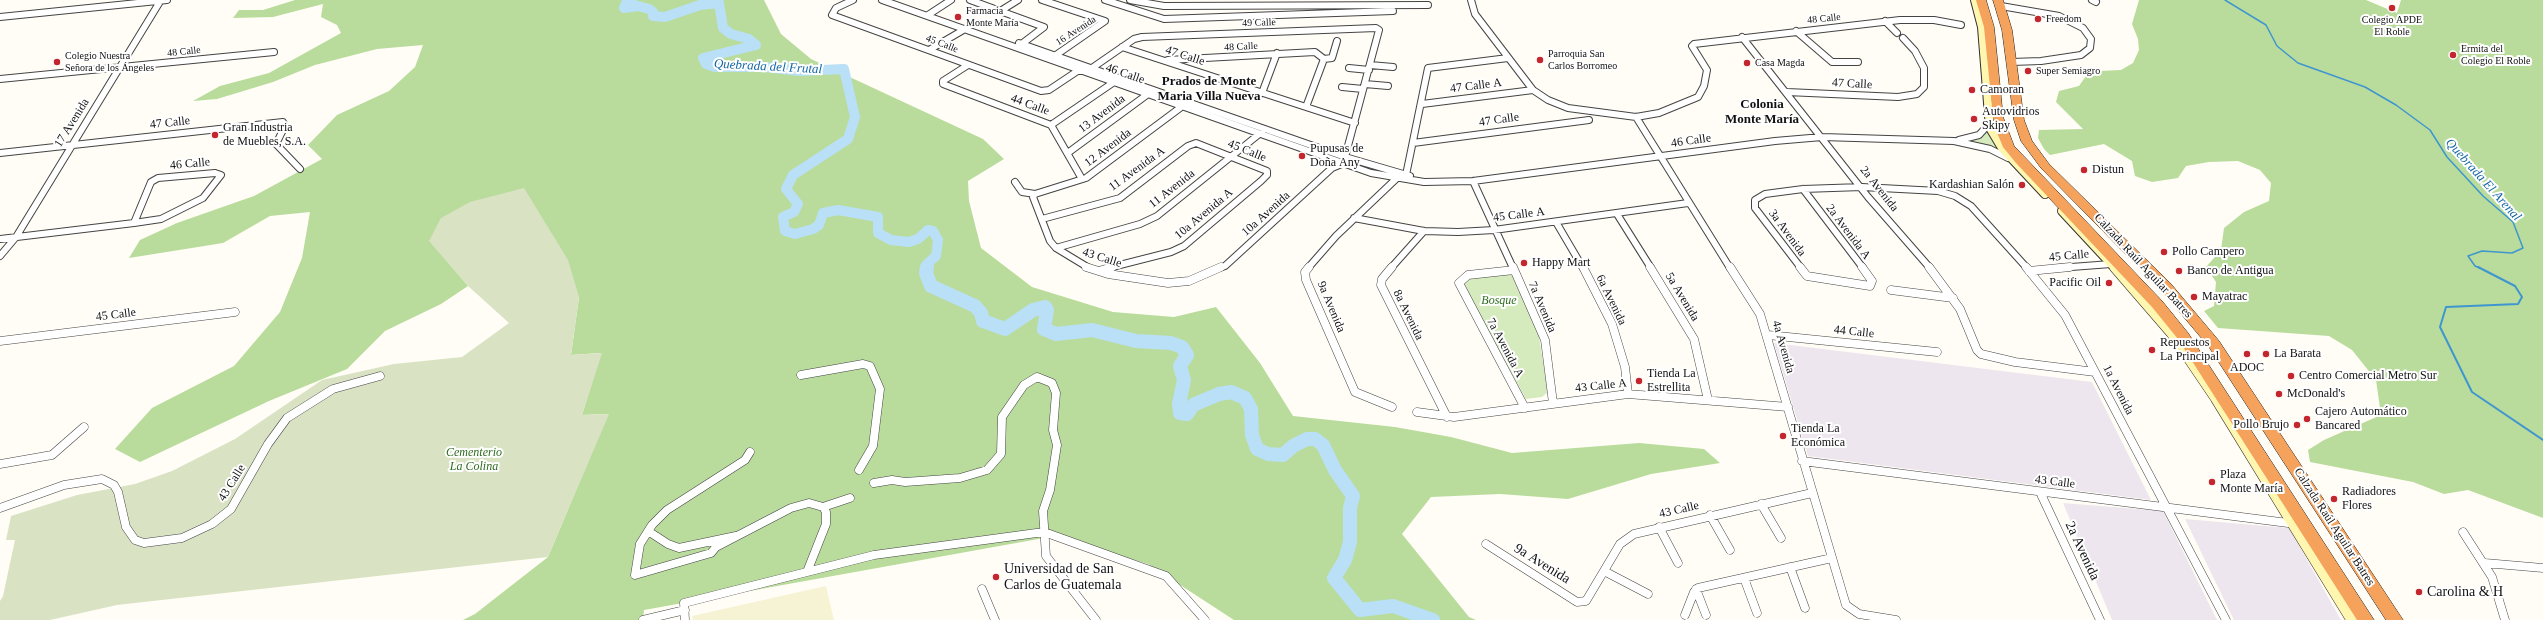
<!DOCTYPE html>
<meta charset="utf-8">
<style>
body{margin:0}
canvas{display:block;background:#fffdf5}
</style>
<canvas width="2543" height="620"></canvas>
<script>
const ctx = document.querySelector('canvas').getContext('2d');
ctx.lineJoin = 'round';
function paint(path, color) { ctx.fillStyle = color; ctx.fill(path, 'evenodd'); }
const toPath = rows => new Path2D(rows.map(r => 'M' + r).join(''));
function strokePath(path, color, width, dash) { ctx.strokeStyle = color; ctx.lineWidth = width; ctx.lineCap = dash ? 'butt' : 'round'; ctx.setLineDash(dash || []); ctx.stroke(path); }
function label(font, color, halo, rows, align = 'center') {
  ctx.font = font + ' "Times New Roman",serif'; ctx.lineWidth = 4; ctx.setLineDash([]); ctx.textBaseline = 'middle'; ctx.strokeStyle = halo; ctx.fillStyle = color; for (const [text, x, y, turn = 0] of rows) {
    ctx.save(); ctx.translate(x, y); ctx.rotate((+turn || 0) * Math.PI / 180); ctx.textAlign = isNaN(turn) ? turn : align; if (halo) ctx.strokeText(text, 0, 0); ctx.fillText(text, 0, 0); ctx.restore();
  }
}
const industrial = toPath([
 [1774,343,2092,382,2151,500,1808,456],
 [2063,503,2163,511,2217,620,2112,620],
 [2185,519,2289,528,2341,620,2234,620]
]);
const farmland = toPath([
 [826,586,834,620,693,620,692,616]
]);
const green = toPath([
 [1988,130,2005,154,1954,141],
 [1509,274,1514,275,1537,325,1548,392,1542,397,1526,399,1465,289,1464,283,1468,279]
]);
const forest = toPath([
 [295,0,764,0,781,34,811,59,983,139,1004,159,968,181,969,201,981,248,1032,287,1113,312,1174,317,1216,307,1260,363,1293,416,1395,427,1451,437,1512,453,1639,443,1704,449,1720,463,1651,474,1568,499,1500,494,1431,497,1402,534,1469,617,1476,620,1234,620,1148,564,1055,536,644,610,643,620,463,620,475,614,548,557,608,414,582,415,601,353,571,355,579,297,430,241,468,286,441,304,385,331,347,369,269,401,140,462,115,449,152,408,234,366,280,312,302,258,310,212,270,216,223,243,129,258,140,240,177,223,254,196,322,159,308,145,337,115,389,91,415,67,423,45,377,49,315,65,273,82,217,99,193,101,220,86,269,73,341,33,337,25,321,17,323,4,273,17,233,18,239,10,263,10],
 [2139,0,2366,0,2397,13,2401,0,2543,0,2543,518,2468,490,2444,494,2413,482,2310,462,2308,450,2324,440,2381,415,2376,380,2352,350,2329,336,2218,328,2204,311,2214,306,2216,282,2206,267,2221,250,2224,228,2244,212,2269,201,2271,183,2260,170,2238,161,2209,162,2186,166,2178,178,2152,182,2135,176,2132,161,2104,144,2050,155,2044,149,2038,138,2039,130,2083,129,2056,102,2059,91,2079,86,2086,76,2099,71,2121,70,2133,63,2139,50,2138,39,2132,24]
]);
const cemetery = toPath([
 [524,188,568,260,579,297,571,355,602,353,582,415,609,414,548,557,117,605,50,620,0,620,0,601,3,596,15,540,6,540,11,516,77,495,135,484,172,471,235,439,322,380,394,364,462,357,509,323,468,286,429,241,441,218,470,202]
]);
const streamFar1 = toPath([
 [2225,0,2266,25,2277,46,2298,63,2365,87,2396,105,2430,130,2447,157,2483,196,2513,222,2523,248,2512,253,2482,251,2468,256,2475,266,2480,268]
]);
const stream = toPath([
 [2478,267,2515,286,2522,297,2518,304,2446,307,2440,327,2472,392,2543,440]
]);
const riverFar1 = toPath([
 [632,0,626,3,624,8,638,6,649,9,653,12,653,16,665,17,700,5,719,3,723,28,731,34,749,39,756,45,703,58,706,64,715,67,765,67,800,71,844,69,855,117,848,139,793,175,786,189,798,204,794,212,783,217,785,231,795,234,813,229,819,225,823,213,838,210,878,217,878,233,891,240,909,242,918,239,928,230,933,231,938,240,936,256,927,264,927,268]
]);
const river = toPath([
 [927,267,926,273,931,286,975,306,981,313,983,321,1005,329,1033,310,1045,307,1047,310,1044,329,1056,334,1092,330,1136,341,1171,343,1182,347,1187,355,1180,366,1184,380,1179,404,1180,413,1187,414,1193,405,1219,394,1231,392,1245,398,1251,409,1252,435,1257,449,1268,454,1283,455,1293,446,1307,439,1315,439,1323,445,1335,470,1353,496,1350,508,1350,542,1345,560,1334,578,1360,610,1393,606,1433,620]
]);
const streetFar1 = toPath([
 [853,0,836,8,832,15,1041,91,1049,90,1079,70],
 [882,0,1371,173,1424,182,1473,181,1775,141,1822,137,1954,141,1990,149,2008,158],
 [970,0,1044,27,1019,46],
 [1042,0,1105,21,1056,55],
 [1105,0,1164,19,1393,11],
 [1130,0,1164,6,1428,5],
 [1471,0,1475,14,1533,90,1548,100,1568,108,1636,117,1659,113,1698,97,1704,86,1707,70,1692,46,1694,44,1900,20,1934,20,1961,25],
 [2092,0,2096,2],
 [2001,6,2059,16,2083,28,2091,39,2090,48,2081,55,2041,61,2011,62],
 [1002,10,1018,0],
 [928,15,951,0],
 [0,17,167,0],
 [1885,21,1897,33],
 [1796,31,1832,62,1858,62],
 [1742,37,1868,197,1930,268],
 [1019,43,1345,157,1410,176],
 [1122,47,1355,123],
 [929,50,965,29],
 [1324,59,1332,58,1337,41],
 [1168,60,1315,52,1324,59,1306,107],
 [968,65,943,81,943,84,1051,125,1082,179],
 [1370,65,1393,67],
 [1092,68,1134,39,1142,37,1376,28,1379,30,1345,157],
 [1349,68,1369,70],
 [0,79,274,52],
 [1365,84,1388,86],
 [1342,87,1363,89],
 [1787,92,1898,97,1917,94,1924,87,1924,68,1915,51,1903,38],
 [1262,93,1277,53],
 [1422,104,1533,90],
 [1636,117,1730,268],
 [1051,125,1117,80],
 [1959,140,1979,135,1989,124],
 [1413,143,1589,120],
 [1069,152,1148,94],
 [0,153,283,122,285,126,276,144,300,169],
 [215,173,221,175,203,198,161,219,134,223,151,182,158,178,215,173],
 [1406,175,1428,68,1508,58],
 [1473,181,1513,268],
 [1015,182,1022,192,1035,194],
 [1803,189,1863,268],
 [1803,189,1862,187,1938,191,1955,196,1971,206,2027,268],
 [1617,214,1651,268],
 [1354,218,1424,231,1458,232,1494,230,1688,203],
 [1042,219,1120,198,1188,146,1196,143,1267,171,1267,175,1261,181,1184,246,1171,252,1108,268],
 [1556,222,1583,268],
 [0,239,134,223],
 [1056,248,1140,224,1157,216,1263,131],
 [0,256,16,237,161,0],
 [1089,268,1056,248,1050,241,1033,197,1035,194,1086,178,1188,102],
 [1219,268,1225,266,1332,168,1344,163],
 [1308,268,1336,236,1397,178],
 [1391,268,1424,231],
 [1801,268,1755,208,1755,200,1765,194,1803,189],
 [2058,268,2111,264]
]);
const street = toPath([
 [1086,267,1108,274,1168,283,1189,281,1221,267],
 [1309,267,1305,272,1306,280,1355,392,1392,407],
 [1392,267,1382,279,1381,285,1447,417],
 [1513,267,1545,340,1553,403],
 [1583,267,1612,324,1625,367,1628,394],
 [1650,267,1694,339,1708,400],
 [1730,267,1760,314,1846,605,1859,614,1896,620],
 [1800,267,1807,276,1870,286,1872,281,1862,267],
 [1929,267,1960,309,1977,350,1981,354,2015,362,2095,372],
 [2026,267,2065,315,2226,620],
 [1514,270,1468,275,1459,283,1525,408],
 [1099,271,1112,267],
 [2029,271,2070,267],
 [1891,290,1953,298],
 [1768,335,1937,352],
 [0,341,235,312],
 [801,375,863,364,870,366,880,389,873,446,859,470],
 [1417,412,1454,417,1628,394,1788,407],
 [750,452,745,460,667,510,652,525,640,544,635,575,711,553,716,547,791,508,809,503,823,507],
 [1802,461,2296,524],
 [0,464,52,455,84,427],
 [874,483,892,480,905,482,960,478,987,470,1001,454,1002,417,1024,385,1037,377,1052,383,1056,393,1053,430,1057,445,1050,490,1043,511,1046,556,1096,620],
 [2040,492,2100,620],
 [1761,504,1781,538],
 [0,508,64,485,102,479,114,485,118,492,126,527,135,540,144,543,182,538,212,524,231,509,268,444,287,418,333,389,380,376],
 [1710,515,1730,550],
 [1659,527,1678,563],
 [648,531,668,544,679,548,736,536],
 [2463,532,2492,577,2505,620],
 [1486,544,1577,602,1586,601,1620,544,1634,534,1812,493],
 [2485,563,2543,568],
 [1790,567,1805,608],
 [1604,571,1648,594],
 [807,572,874,555,1044,532,1166,576,1205,620],
 [1744,578,1757,613],
 [982,589,995,620],
 [1696,589,1706,615],
 [1685,615,1694,592,1698,588,1832,558],
 [643,620,685,610],
 [685,620,684,603,807,572,826,524,826,512,823,507,850,498]
]);
const secondaryFar1 = toPath([
 [1975,0,1982,27,1990,128,2002,148,2045,194],
 [2062,211,2115,268]
]);
const secondary = toPath([
 [2115,267,2172,333,2216,398,2352,620]
]);
const highway = toPath([
 [1976,0,1986,0,1994,27,2003,117,2014,146,2162,301,2188,333,2374,620,2357,620,2178,339,2152,307,2016,163,2003,147,1996,130,1993,117,1984,27,1976,0],
 [1993,0,2003,0,2012,30,2024,120,2032,141,2049,164,2171,284,2219,341,2403,620,2386,620,2209,347,2161,290,2041,168,2021,141,2014,120,2002,30,1993,0]
]);
const markers = [
 [2392,8,4,"#c4262e"],
 [958,17,4,"#c4262e"],
 [2038,19,4,"#c4262e"],
 [2453,55,4,"#c4262e"],
 [1540,60,4,"#c4262e"],
 [57,62,4,"#c4262e"],
 [1747,63,4,"#c4262e"],
 [2028,71,4,"#c4262e"],
 [1972,90,4,"#c4262e"],
 [1974,119,4,"#c4262e"],
 [215,135,4,"#c4262e"],
 [1302,156,4,"#c4262e"],
 [2084,170,4,"#c4262e"],
 [2022,185,4,"#c4262e"],
 [2164,252,4,"#c4262e"],
 [1524,263,4,"#c4262e"],
 [2179,271,4,"#c4262e"],
 [2109,283,4,"#c4262e"],
 [2194,297,4,"#c4262e"],
 [2152,350,4,"#c4262e"],
 [2247,354,4,"#c4262e"],
 [2266,354,4,"#c4262e"],
 [2291,376,4,"#c4262e"],
 [1639,381,4,"#c4262e"],
 [2279,394,4,"#c4262e"],
 [2307,419,4,"#c4262e"],
 [2297,425,4,"#c4262e"],
 [1783,436,4,"#c4262e"],
 [2212,482,4,"#c4262e"],
 [2334,499,4,"#c4262e"],
 [996,577,4,"#c4262e"],
 [2419,592,4,"#c4262e"]
];
const farPoinames = [
 ["Farmacia",966,11],
 ["Monte María",966,23],
 ["Freedom",2046,19],
 ["Colegio APDE",2392,20,"center"],
 ["El Roble",2392,32,"center"],
 ["Ermita del",2461,49],
 ["Colegio El Roble",2461,61],
 ["Parroquia San",1548,54],
 ["Carlos Borromeo",1548,66],
 ["Colegio Nuestra",65,56],
 ["Señora de los Ángeles",65,68],
 ["Casa Magda",1755,63],
 ["Super Semiagro",2036,71]
];
const farStreetnames = [
 ["48 Calle",1824,19,-6],
 ["49 Calle",1259,23,-2],
 ["16 Avenida",1076,31,-33],
 ["45 Calle",942,44,21],
 ["48 Calle",1241,47,-3],
 ["48 Calle",184,52,-6]
];
const streetNames = [
 ["47 Calle",1185,56,18],
 ["46 Calle",1125,74,19],
 ["47 Calle",1852,84,3],
 ["47 Calle A",1476,86,-7],
 ["44 Calle",1030,105,20],
 ["13 Avenida",1102,114,-37],
 ["47 Calle",1499,120,-8],
 ["17 Avenida",72,123,-58],
 ["47 Calle",170,123,-6],
 ["46 Calle",1691,141,-8],
 ["12 Avenida",1108,148,-37],
 ["45 Calle",1247,151,22],
 ["46 Calle",190,164,-5],
 ["11 Avenida A",1137,169,-36],
 ["11 Avenida",1172,189,-38],
 ["2a Avenida",1879,189,52],
 ["10a Avenida A",1204,214,-40],
 ["10a Avenida",1266,214,-42],
 ["45 Calle A",1519,215,-7],
 ["2a Avenida A",1848,232,53],
 ["3a Avenida",1787,233,54],
 ["45 Calle",2069,256,-5],
 ["43 Calle",1102,258,18],
 ["Calzada Raúl Aguilar Batres",2143,266,47],
 ["5a Avenida",1682,297,59],
 ["6a Avenida",1611,300,64],
 ["9a Avenida",1331,307,67],
 ["7a Avenida",1542,307,67],
 ["45 Calle",116,315,-7],
 ["8a Avenida",1408,315,64],
 ["44 Calle",1854,332,6],
 ["4a Avenida",1783,347,74],
 ["7a Avenida A",1505,348,62],
 ["43 Calle A",1601,386,-6],
 ["1a Avenida",2118,390,63],
 ["43 Calle",2055,482,7],
 ["43 Calle",232,483,-58],
 ["43 Calle",1679,510,-13],
 ["Calzada Raúl Aguilar Batres",2334,527,57]
];
const poiNames = [
 ["Camoran",1980,90],
 ["Autovidrios",1982,112],
 ["Skipy",1982,126],
 ["Gran Industria",223,128],
 ["de Muebles, S.A.",223,142],
 ["Pupusas de",1310,149],
 ["Doña Any",1310,163],
 ["Distun",2092,170],
 ["Kardashian Salón",2014,185,"right"],
 ["Pollo Campero",2172,252],
 ["Happy Mart",1532,263],
 ["Banco de Antigua",2187,271],
 ["Pacific Oil",2101,283,"right"],
 ["Mayatrac",2202,297],
 ["Repuestos",2160,343],
 ["La Principal",2160,357],
 ["La Barata",2274,354],
 ["ADOC",2247,368,"center"],
 ["Tienda La",1647,374],
 ["Estrellita",1647,388],
 ["Centro Comercial Metro Sur",2299,376],
 ["McDonald's",2287,394],
 ["Cajero Automático",2315,412],
 ["Bancared",2315,426],
 ["Pollo Brujo",2289,425,"right"],
 ["Tienda La",1791,429],
 ["Económica",1791,443],
 ["Plaza",2220,475],
 ["Monte María",2220,489],
 ["Radiadores",2342,492],
 ["Flores",2342,506]
];
const parkNames = [
 ["Bosque",1499,301],
 ["Cementerio",474,453],
 ["La Colina",474,467]
];
const waterNames = [
 ["Quebrada del Frutal",768,67,3],
 ["Quebrada El Arenal",2483,180,48]
];
const neighbourhoodNames = [
 ["Prados de Monte",1209,82],
 ["Maria Villa Nueva",1209,97],
 ["Colonia",1762,105],
 ["Monte María",1762,120]
];
const nearStreetnames = [
 ["2a Avenida",2082,551,65],
 ["9a Avenida",1542,564,32]
];
const nearPoinames = [
 ["Universidad de San",1004,569],
 ["Carlos de Guatemala",1004,585],
 ["Carolina & H",2427,592]
];
paint(industrial, '#eee6ef');
paint(farmland, '#f6f3d4');
paint(green, '#d5ebbd');
paint(forest, '#b9dc9c');
paint(cemetery, '#d9e3c4');
strokePath(streamFar1, '#3f96cf', 1.5);
strokePath(stream, '#3f96cf', 2);
strokePath(riverFar1, '#b9e0f7', 10);
strokePath(river, '#b9e0f7', 14);
strokePath(streetFar1, '#444', 8);
strokePath(street, '#444', 9);
strokePath(secondaryFar1, '#333', 10);
strokePath(secondary, '#333', 12);
strokePath(highway, '#222', 1);
strokePath(streetFar1, '#fff', 6);
strokePath(street, '#fff', 8);
strokePath(secondaryFar1, '#fff6b0', 8);
strokePath(secondary, '#fff6b0', 11);
paint(highway, '#f5a25d');
for (const [x, y, r, color] of markers) { const dot = new Path2D(); dot.arc(x, y, r, 0, 2 * Math.PI); ctx.fillStyle = color; ctx.fill(dot); strokePath(dot, '#fff', 1.5); }
label('10px', '#111', '#fff', farPoinames, 'left');
label('10px', '#111', '#fff', farStreetnames);
label('12px', '#111', '#fff', streetNames);
label('12px', '#111', '#fff', poiNames, 'left');
label('italic 12px', '#2f6b1f', '#fff', parkNames);
label('italic 13px', '#1768a6', '#fff', waterNames);
label('bold 13px', '#111', '#fff', neighbourhoodNames);
label('14px', '#111', '#fff', nearStreetnames);
label('14px', '#111', '#fff', nearPoinames, 'left');
</script>
